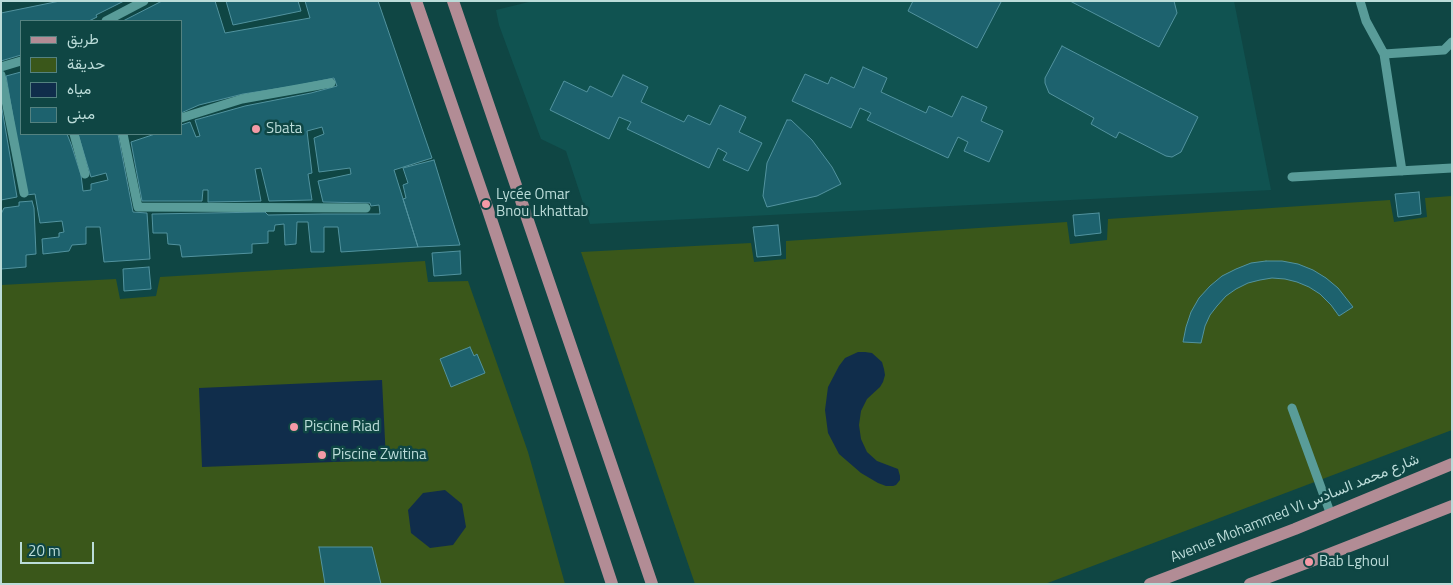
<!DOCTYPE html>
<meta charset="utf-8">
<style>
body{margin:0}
#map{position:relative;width:1453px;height:585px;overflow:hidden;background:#0f4644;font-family:"Titillium Web",Vazirmatn,sans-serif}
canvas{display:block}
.frame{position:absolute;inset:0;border:2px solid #bbdcd9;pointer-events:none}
.legend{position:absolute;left:20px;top:20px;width:162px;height:115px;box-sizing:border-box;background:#0f4644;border:1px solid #548280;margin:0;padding:6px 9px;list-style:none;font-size:15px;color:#bbdcd9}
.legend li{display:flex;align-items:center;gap:10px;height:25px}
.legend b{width:25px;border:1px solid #548280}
.scale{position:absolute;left:20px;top:542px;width:74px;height:22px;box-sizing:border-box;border:2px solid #bbdcd9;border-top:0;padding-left:6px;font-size:15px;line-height:18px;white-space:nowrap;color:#bbdcd9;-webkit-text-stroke:4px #0f4644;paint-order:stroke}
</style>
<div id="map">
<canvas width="1453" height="585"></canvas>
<div class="frame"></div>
<ul class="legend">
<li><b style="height:6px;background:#b28c95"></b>طريق</li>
<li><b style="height:14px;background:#3a571a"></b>حديقة</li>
<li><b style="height:14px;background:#102d4b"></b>مياه</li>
<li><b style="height:14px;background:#1d626e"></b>مبنى</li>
</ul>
<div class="scale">20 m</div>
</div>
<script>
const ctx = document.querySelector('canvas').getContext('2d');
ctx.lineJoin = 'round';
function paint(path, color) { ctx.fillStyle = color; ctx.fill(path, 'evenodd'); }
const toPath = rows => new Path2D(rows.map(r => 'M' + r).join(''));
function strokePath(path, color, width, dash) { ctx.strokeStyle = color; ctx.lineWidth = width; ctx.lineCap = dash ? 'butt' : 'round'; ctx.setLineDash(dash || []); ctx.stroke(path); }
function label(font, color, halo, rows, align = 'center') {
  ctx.font = font + ' "Titillium Web",Vazirmatn,sans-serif'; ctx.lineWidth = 5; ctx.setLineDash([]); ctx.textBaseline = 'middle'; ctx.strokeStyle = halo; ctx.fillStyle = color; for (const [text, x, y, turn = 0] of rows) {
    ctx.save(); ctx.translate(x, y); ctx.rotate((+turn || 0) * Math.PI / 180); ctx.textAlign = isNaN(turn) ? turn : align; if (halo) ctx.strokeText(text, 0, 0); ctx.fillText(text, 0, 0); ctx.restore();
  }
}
const built = toPath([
 [533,1,1234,1,1271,190,590,224,566,151,541,139,499,25,496,10]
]);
const green = toPath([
 [1452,196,1452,430,1045,584,695,584,581,252,751,243,754,262,786,259,786,241,1067,222,1070,244,1107,240,1108,219,1390,200,1394,222,1427,217,1425,198],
 [425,261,428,282,468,281,528,452,565,584,1,584,1,285,116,279,120,299,156,296,160,277]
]);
const water = toPath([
 [858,352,865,352,872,353,882,362,884,369,885,375,883,382,880,387,867,399,861,411,859,425,861,439,867,452,877,461,898,469,900,476,900,480,896,485,893,486,886,486,878,483,861,473,839,454,828,433,825,410,828,387,839,366,845,358],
 [382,380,386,460,202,467,199,388],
 [445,490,462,504,466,527,453,545,430,548,411,533,408,510,423,493]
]);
const building = toPath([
 [60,1,124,1,96,15,97,17,89,21,21,21,21,55,1,61,1,13,60,1],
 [162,1,215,1,225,33,310,18,305,1,378,1,432,158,394,170,418,247,341,252,338,227,324,227,324,252,311,252,308,222,297,222,296,244,285,245,284,224,275,225,274,231,268,231,268,243,252,244,252,253,182,257,180,245,168,244,167,233,153,233,152,214,265,212,268,215,323,214,380,214,379,205,371,206,370,203,323,202,318,181,351,174,350,168,319,172,314,138,324,134,322,127,307,131,312,173,308,174,312,200,269,201,261,168,255,169,261,201,208,202,208,190,203,190,202,201,142,201,131,142,155,134,181,134,181,125,190,122,196,137,200,136,195,120,245,106,311,93,337,86,334,78,295,86,243,94,199,105,181,113,181,21,123,21,162,1],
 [226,1,298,1,301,11,233,25,226,1],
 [913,1,1000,1,1001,2,977,48,908,11,913,1],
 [1070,1,1174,1,1177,13,1159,47,1070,1],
 [1062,46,1198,117,1181,152,1172,157,1166,156,1119,132,1116,138,1091,124,1094,118,1049,93,1045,83,1045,78,1062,46],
 [863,67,887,78,881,92,926,113,929,106,952,117,962,96,987,107,981,121,1003,131,989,162,964,151,968,142,958,137,948,158,867,120,871,113,860,108,851,128,792,101,805,74,828,84,831,77,854,88,863,67],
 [21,72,21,134,67,134,71,144,81,175,83,191,91,190,91,184,108,180,106,173,91,177,78,134,118,134,133,212,147,213,150,259,104,262,100,227,86,227,86,244,72,245,69,251,43,254,42,239,59,237,59,233,64,232,62,221,40,223,35,194,26,195,6,76,21,72],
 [623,75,648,87,641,102,684,122,688,115,710,125,720,105,746,117,739,132,762,143,748,171,723,160,727,153,718,148,709,168,627,129,631,122,619,117,609,139,550,110,564,81,587,92,590,86,612,97,623,75],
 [1,103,17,197,1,200,1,103],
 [787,120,791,120,812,140,832,167,841,184,817,196,767,207,763,196,767,163,787,120],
 [434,160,460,245,418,247,403,199,406,198,403,185,408,183,403,168,434,160],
 [1419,192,1421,214,1398,217,1395,194,1419,192],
 [32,201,34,208,36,254,26,255,26,267,1,269,1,214,4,208,19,206,19,202,32,201],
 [1099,213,1101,233,1075,236,1073,215,1099,213],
 [778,225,781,255,757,257,753,227,778,225],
 [460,251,461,274,434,276,432,253,460,251],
 [1266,261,1282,261,1298,264,1313,270,1326,278,1338,288,1353,307,1339,316,1331,305,1320,294,1309,287,1297,282,1285,279,1272,278,1260,280,1248,283,1236,289,1226,296,1217,306,1210,315,1205,326,1201,343,1183,342,1186,327,1191,312,1199,298,1210,286,1222,276,1236,269,1251,263,1266,261],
 [149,267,151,289,124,291,123,269,149,267],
 [470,347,474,356,477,354,485,373,451,387,440,359,470,347],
 [319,547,372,547,381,584,325,584,319,547]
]);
const minor = toPath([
 [1360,1,1366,21,1384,54,1402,171],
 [106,21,144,1],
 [1384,54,1444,50,1452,42],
 [1,67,21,61],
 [1,75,24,193],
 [181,118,242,99,331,83],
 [74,134,85,174],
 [123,134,138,207,366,208],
 [1292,177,1452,168],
 [1292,408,1331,515]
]);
const major = toPath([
 [416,1,486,204,612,584],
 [453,1,652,584],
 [1150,584,1295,529,1452,464],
 [1250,584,1309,562,1452,506]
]);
const markers = [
 [256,129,5,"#f49aa6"],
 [486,204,5,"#f49aa6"],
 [294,427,5,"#f49aa6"],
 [322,455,5,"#f49aa6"],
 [1309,562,5,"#f49aa6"]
];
const poiNames = [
 ["Sbata",266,129],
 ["Lycée Omar",496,195],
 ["Bnou Lkhattab",496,212],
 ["Piscine Riad",304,427],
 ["Piscine Zwitina",332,455],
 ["Bab Lghoul",1319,562]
];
const streetNames = [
 ["Avenue Mohammed VI شارع محمد السادس",1295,509,-22]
];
paint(built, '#105351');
paint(green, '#3a571a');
paint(water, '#102d4b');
paint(building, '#1d626e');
strokePath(building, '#52939f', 1);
strokePath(minor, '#599c99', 9);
strokePath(major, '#b28c95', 12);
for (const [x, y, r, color] of markers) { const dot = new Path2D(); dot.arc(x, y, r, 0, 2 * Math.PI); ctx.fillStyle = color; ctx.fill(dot); strokePath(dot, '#0f4644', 2); }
label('15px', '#bbdcd9', '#0f4644', poiNames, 'left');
label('15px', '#bbdcd9', '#0f4644', streetNames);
</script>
